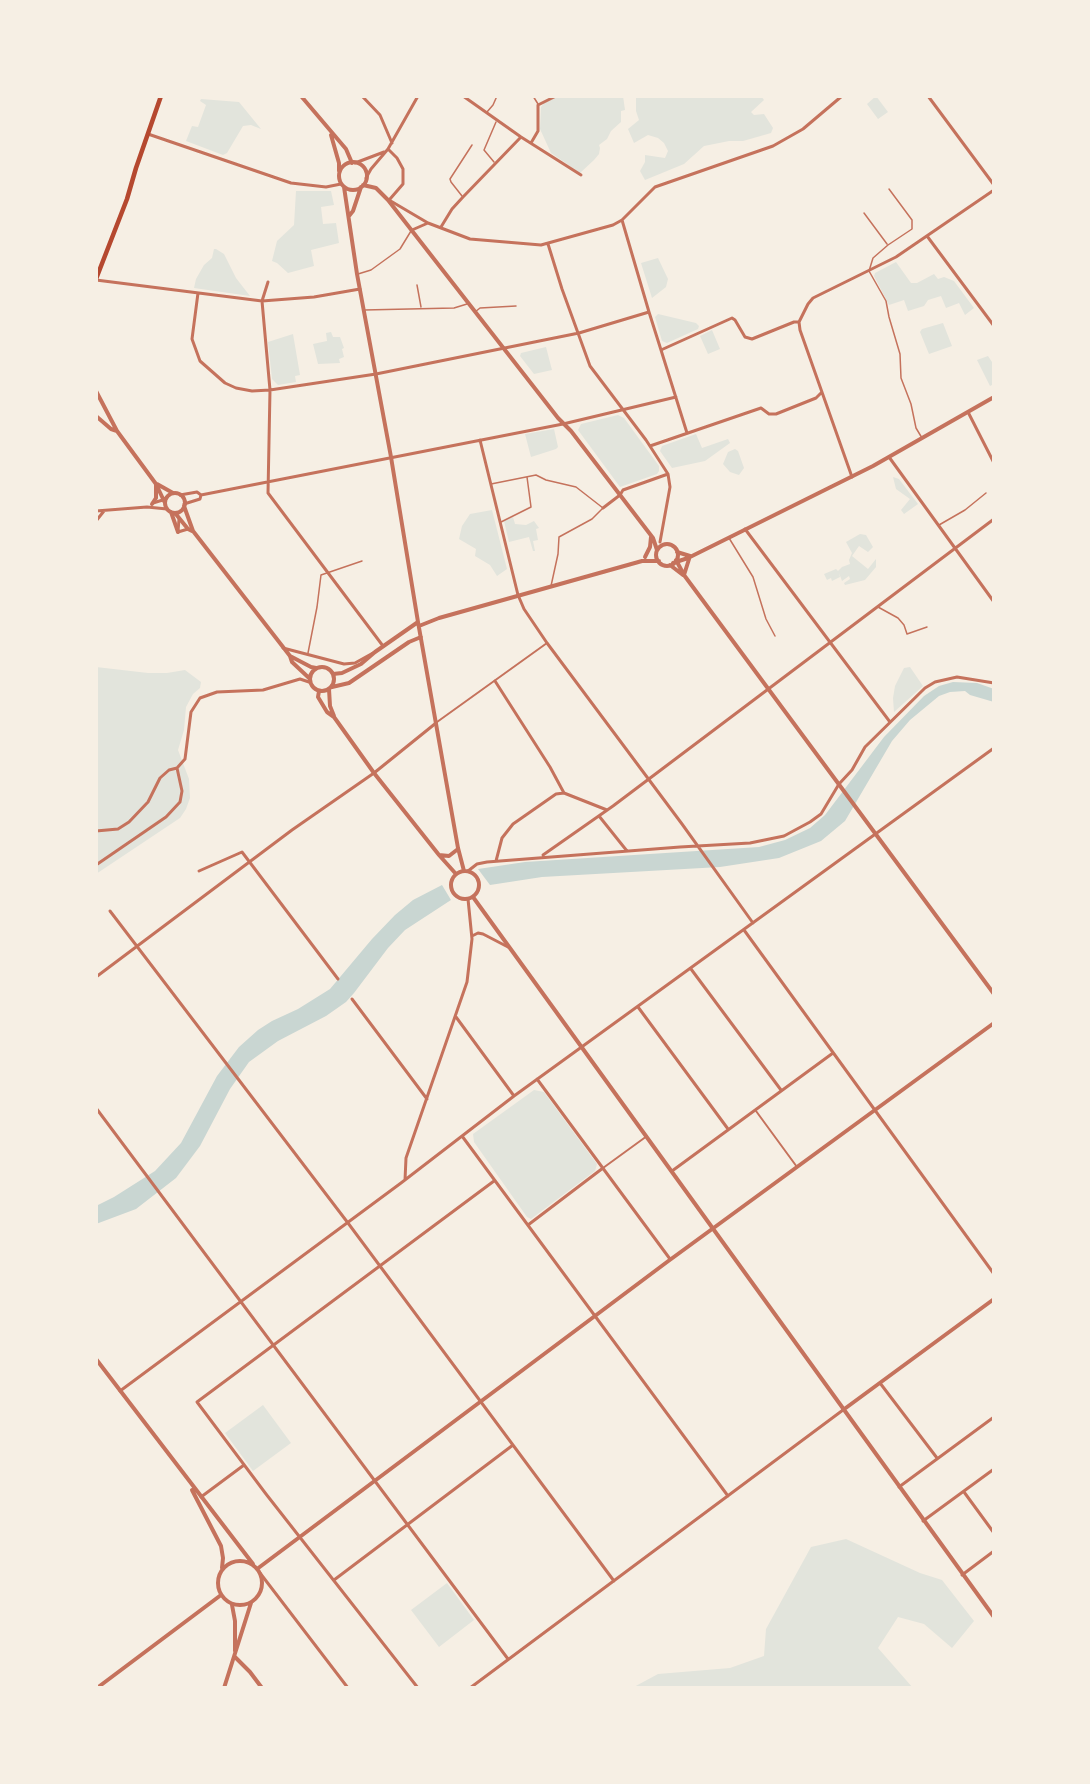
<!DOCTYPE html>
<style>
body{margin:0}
#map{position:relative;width:1090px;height:1784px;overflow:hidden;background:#f6efe4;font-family:"Space Grotesk",sans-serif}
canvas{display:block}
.frame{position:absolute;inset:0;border:98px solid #f6efe4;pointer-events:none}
</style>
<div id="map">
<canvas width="1090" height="1784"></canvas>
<div class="frame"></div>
</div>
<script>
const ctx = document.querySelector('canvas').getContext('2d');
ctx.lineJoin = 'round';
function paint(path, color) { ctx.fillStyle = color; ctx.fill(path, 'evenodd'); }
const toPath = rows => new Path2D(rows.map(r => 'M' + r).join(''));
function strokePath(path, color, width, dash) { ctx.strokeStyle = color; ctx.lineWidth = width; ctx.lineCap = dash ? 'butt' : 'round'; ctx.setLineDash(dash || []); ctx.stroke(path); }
const green = toPath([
 [558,96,623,96,625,110,621,111,621,122,611,131,607,139,599,145,600,148,599,154,594,160,580,173,551,153,540,129,541,107,544,103],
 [636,96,761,96,764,100,751,112,754,115,764,114,773,128,771,133,743,141,729,141,704,146,684,164,645,180,640,171,645,162,645,155,665,158,668,151,664,143,658,138,648,135,634,143,628,129,639,120,636,111],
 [876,96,888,112,878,119,867,104],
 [201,99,239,102,261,129,251,125,243,126,227,153,223,155,186,141,192,126,198,127,206,105,200,101],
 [296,191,331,191,334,205,321,207,323,224,336,223,339,243,311,250,314,266,288,273,277,263,272,261,277,241,294,225],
 [214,249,216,249,224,254,236,278,250,296,194,288,196,279,204,265,212,258],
 [658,258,668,279,666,287,652,298,641,263],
 [896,262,911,283,917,283,934,274,938,279,944,277,954,281,974,308,965,315,959,303,946,308,941,296,928,300,924,306,908,311,904,300,889,305,874,276,875,273],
 [658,314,696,323,699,326,698,329,667,343,662,341,655,317],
 [943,323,952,346,929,354,920,332,922,329],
 [712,330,720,349,708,354,700,336],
 [331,332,333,337,340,337,344,348,342,349,344,357,339,359,340,363,318,364,313,344,327,341,326,333],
 [293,334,300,375,295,376,296,382,278,385,272,379,268,342],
 [546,347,552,370,534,374,520,356,521,353],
 [988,356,994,365,994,384,990,386,977,360],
 [618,415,624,418,659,466,659,471,657,474,620,487,578,430,581,424],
 [554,429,558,447,556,449,531,457,525,434],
 [696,434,702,448,728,439,730,443,705,461,672,468,660,451,662,446],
 [735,449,738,451,744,468,739,475,730,472,723,464,728,452],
 [893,477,899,479,918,504,904,514,901,510,910,499,896,489],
 [492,510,507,569,497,576,490,565,475,556,476,549,459,539,462,526,470,514],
 [513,517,515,524,526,525,534,521,539,528,536,529,538,540,533,541,535,551,533,551,529,537,509,542,504,521],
 [860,534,866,535,873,547,868,552,859,546,852,556,868,569,876,559,876,567,865,580,845,585,844,583,850,579,849,576,842,581,839,573,840,577,832,581,831,578,827,580,824,574,836,569,838,571,842,567,850,564,849,560,852,553,846,542],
 [96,667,148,673,167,673,185,670,201,682,200,688,193,694,186,707,184,730,178,750,189,779,190,798,186,809,180,818,96,874],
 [910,667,923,686,894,712,893,698,895,686,904,668],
 [534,1090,544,1092,597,1164,595,1171,531,1219,527,1217,474,1142,473,1134],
 [263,1405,291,1443,253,1471,225,1433],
 [846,1539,920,1573,942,1580,974,1621,952,1648,924,1624,898,1617,878,1648,913,1688,632,1688,658,1674,730,1668,764,1656,766,1629,811,1547],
 [447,1583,474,1620,439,1647,411,1610]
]);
const water = toPath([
 [953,682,977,683,994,689,994,702,970,695,965,691,950,692,939,696,910,720,892,741,845,821,821,841,779,858,720,867,542,877,490,885,478,869,525,862,759,847,785,840,810,828,825,815,884,737,924,696,939,686],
 [442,885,451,900,405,930,388,948,354,993,346,1002,326,1016,278,1041,249,1062,230,1089,200,1146,176,1178,136,1209,96,1224,96,1206,114,1197,155,1171,181,1143,217,1076,239,1047,258,1030,272,1021,298,1009,330,989,372,939,395,915,413,900]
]);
const service = toPath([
 [533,96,538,104],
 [487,112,493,105,497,96],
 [494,162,484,150,496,122],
 [889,189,912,220,912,229,888,245,873,258,869,271,886,301,889,317,900,354,901,378,911,404,916,428,922,438],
 [462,196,451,182,450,179,472,145],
 [864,213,887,244],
 [358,274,371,270,400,249,411,231],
 [417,285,421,307],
 [364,310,454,308,467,304],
 [475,312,480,308,516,306],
 [491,484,536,475,546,480,576,487,603,508,592,519,559,537,558,554,551,586],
 [501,522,531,507,527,477],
 [939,525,965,510,986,493],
 [729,538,753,577,766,619,775,636],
 [878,607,898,618,904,625,907,634,927,627],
 [308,653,317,607,321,575,362,561]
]);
const pedestrian = toPath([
 [437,722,547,643],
 [756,1111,797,1167],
 [603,1168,647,1136]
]);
const minor = toPath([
 [362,96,380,115,392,143],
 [463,96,521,137,581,175],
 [928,96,994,185],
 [148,134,291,183,326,187,341,184],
 [531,143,538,131,538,105,556,96],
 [355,163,384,152],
 [366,178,371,169,388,149],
 [390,199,403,184,403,169,397,158,388,149,418,96],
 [389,200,428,223],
 [622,220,649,312],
 [441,227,452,209,463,197,521,137],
 [412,230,428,223,470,239,541,245,613,225,622,220,655,187,773,146,803,129,842,96],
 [927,236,994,326],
 [548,244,562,289,590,366,646,440,668,474,670,487,660,542],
 [96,280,262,301,314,297,360,289],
 [268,282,262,301,270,390,268,493,383,646],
 [198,293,192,339,200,361,225,383,236,388,252,391,270,390,376,374,579,333,649,312,661,350,732,318,735,320,745,337,752,339,794,322,799,322,808,304,813,298,896,257,994,190],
 [799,322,800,330,852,477],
 [661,350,687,433],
 [968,412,994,463],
 [480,440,518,595,524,609,547,643,682,824,753,923],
 [650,446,761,408,769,414,776,414,816,398,822,392],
 [889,457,994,602],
 [180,495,197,492,201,495],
 [153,503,166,499],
 [184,504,200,499,201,495,563,424,676,397],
 [603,508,620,495,623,490,668,474],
 [96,511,147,507,167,509],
 [179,519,178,532,188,529],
 [96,521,104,511],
 [745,529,890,722],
 [283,648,344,664,355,663,373,653],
 [495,681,550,767,564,793],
 [599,816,627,851],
 [96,831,118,829,129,822,148,802,160,778,169,770,177,768],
 [543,855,613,806,994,519],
 [496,861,502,838,513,824,556,794,564,793,607,810],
 [96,865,166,817,180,802,182,791,177,768,185,759,191,712,200,698,217,692,263,690,300,679,309,682],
 [199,871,242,852,338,979],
 [468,871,477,864,487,862,680,847,750,843,784,836,810,822,821,814,839,784,852,770,865,747,925,688,935,682,957,677,994,683],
 [110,911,348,1223,614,1581],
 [744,930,994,1274],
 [472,936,478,933,483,934,508,947],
 [691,969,781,1090],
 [96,977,292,830,374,773,436,723],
 [352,999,427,1099],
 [638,1007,728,1129],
 [456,1017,514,1096],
 [537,1079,670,1259],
 [96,1108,508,1659],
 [462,1136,728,1496],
 [672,1171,833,1053],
 [405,1180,406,1158,467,982,472,939,468,899],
 [528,1225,603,1168],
 [880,1383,937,1458],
 [120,1391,401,1183,514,1096,994,748],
 [899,1487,994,1417],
 [964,1492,994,1533],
 [201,1497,244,1465],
 [923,1521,994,1469],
 [260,1573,348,1688],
 [962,1575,994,1551],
 [334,1580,513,1445],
 [418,1688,266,1494,197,1402,494,1181],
 [470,1688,843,1410]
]);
const tertiary = toPath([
 [301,96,346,149,352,163],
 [331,135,339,163,339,171],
 '339 176a14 14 0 1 1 28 0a14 14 0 1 1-28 0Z',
 [363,185,376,188,388,200,558,418,571,431,653,538,657,550],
 [344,187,357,274,391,457,418,622,458,848,464,871],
 [349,216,353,211,361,187],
 [96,391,117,431,156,484,165,503],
 [96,416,111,429,117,431],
 [157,484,173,493],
 '165 503a10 10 0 1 1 20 0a10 10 0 1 1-20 0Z',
 [152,504,156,498,156,484],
 [184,506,193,531,290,656,292,662,309,678],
 [171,512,178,532],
 [175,513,188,529,192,531],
 '656 555a11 11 0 1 1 22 0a11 11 0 1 1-22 0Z',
 [677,552,690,556],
 [645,557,650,547,651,537],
 [676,560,684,575,994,994],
 [673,563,688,558,873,466,994,397],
 [670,565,683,575],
 [684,575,690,556],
 [419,626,439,618,642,561,659,561],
 [290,656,311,667,316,668],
 '310 679a12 12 0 1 1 24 0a12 12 0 1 1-24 0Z',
 [333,674,342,673,361,664,375,652,418,622],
 [332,687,349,683,409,642,421,637],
 [329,689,330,706,334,716],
 [319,691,318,697,327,712,334,717,374,773,439,855,456,874],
 [439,855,449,856,458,849],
 '451 885a14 14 0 1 1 28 0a14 14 0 1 1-28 0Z',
 [473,897,994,1617],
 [96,1359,253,1564],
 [843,1410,994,1299],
 [192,1490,221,1546,223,1558,222,1568],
 '218 1583a22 22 0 1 1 44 0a22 22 0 1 1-44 0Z',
 [257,1569,667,1262,994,1023],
 [232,1605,235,1621,235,1651],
 [235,1657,250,1672,262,1688],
 [97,1688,221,1595],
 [224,1688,251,1603]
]);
const secondary = toPath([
 [96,279,127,199,136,168,161,96]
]);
paint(green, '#e2e4dc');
paint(water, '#c9d6d2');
strokePath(service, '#c5725c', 1.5);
strokePath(pedestrian, '#c5725c', 2);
strokePath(minor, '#c5725c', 3);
strokePath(tertiary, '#c5725c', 4);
strokePath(secondary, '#b5482f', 4.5);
</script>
